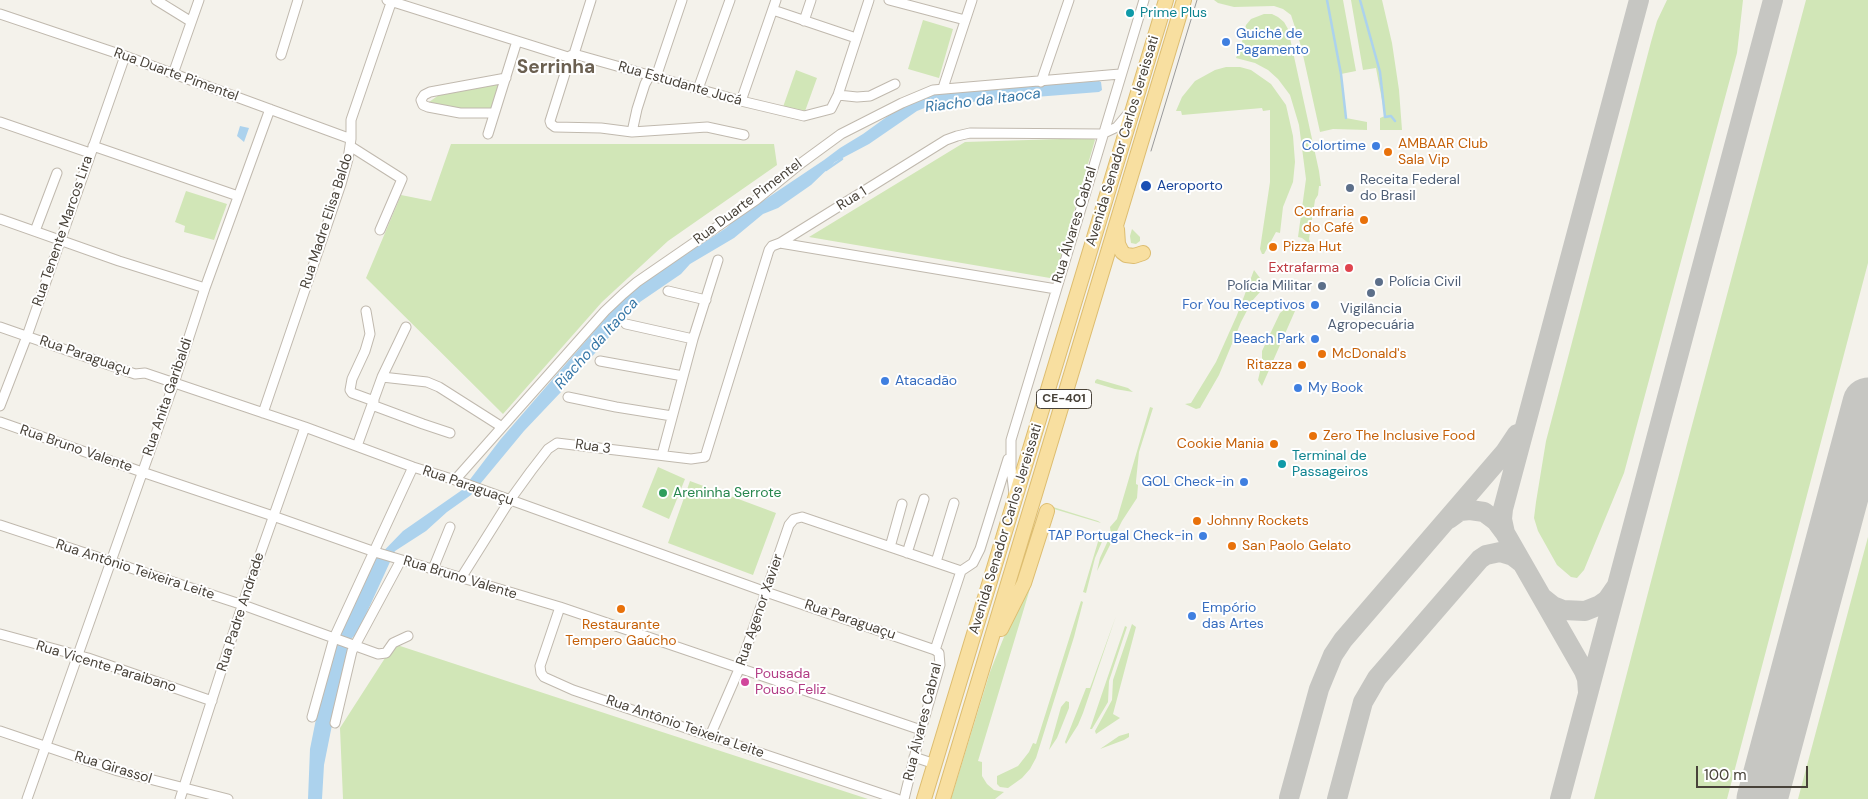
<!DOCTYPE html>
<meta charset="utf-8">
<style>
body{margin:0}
#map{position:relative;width:1868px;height:799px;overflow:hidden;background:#f4f2eb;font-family:"DM Sans",sans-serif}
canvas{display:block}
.scale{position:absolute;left:1696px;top:766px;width:112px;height:22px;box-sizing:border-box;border:2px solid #484239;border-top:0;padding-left:6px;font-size:15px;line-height:18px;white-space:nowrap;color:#484239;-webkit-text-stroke:4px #fff;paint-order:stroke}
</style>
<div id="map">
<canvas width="1868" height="799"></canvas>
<div class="scale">100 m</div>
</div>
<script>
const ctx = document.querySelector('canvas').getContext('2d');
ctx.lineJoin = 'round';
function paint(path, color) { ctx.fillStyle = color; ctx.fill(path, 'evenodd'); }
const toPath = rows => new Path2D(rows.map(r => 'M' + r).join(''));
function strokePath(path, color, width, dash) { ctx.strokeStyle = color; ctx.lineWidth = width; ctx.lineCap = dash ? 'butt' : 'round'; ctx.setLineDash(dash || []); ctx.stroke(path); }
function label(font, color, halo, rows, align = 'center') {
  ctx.font = font + ' "DM Sans",sans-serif'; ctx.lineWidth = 4; ctx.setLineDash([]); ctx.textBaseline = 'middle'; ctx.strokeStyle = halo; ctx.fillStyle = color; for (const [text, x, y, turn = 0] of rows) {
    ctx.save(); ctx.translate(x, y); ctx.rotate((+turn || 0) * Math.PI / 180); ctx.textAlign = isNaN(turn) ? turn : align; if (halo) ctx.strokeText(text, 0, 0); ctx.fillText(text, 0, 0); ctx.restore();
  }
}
const green = toPath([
 [1214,0,1343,0,1356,71,1341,74,1346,118,1367,122,1367,130,1333,129,1320,132,1301,46,1291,15,1283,9,1274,6,1234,7,1218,3],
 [1351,0,1382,0,1392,43,1399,90,1402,130,1380,130,1380,118,1385,116,1376,68,1363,70],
 [1667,0,1743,0,1737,53,1624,473,1584,570,1577,578,1571,577,1557,565,1538,531,1534,518,1536,502,1546,441,1651,42,1657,21],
 [1806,0,1868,0,1868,263,1727,799,1594,799,1687,444],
 [1264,14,1272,14,1278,17,1284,22,1288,29,1319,171,1321,186,1319,186,1318,195,1315,200,1309,239,1311,245,1302,238,1298,237,1306,179,1299,125,1290,95,1278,79,1268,70,1255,63,1236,58,1241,46,1246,25,1251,19],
 [923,20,953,29,939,78,908,69],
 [1226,67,1240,67,1251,70,1271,84,1286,105,1293,136,1295,162,1293,182,1283,207,1280,233,1276,232,1264,254,1262,254,1260,249,1270,182,1270,110,1263,111,1262,108,1182,115,1181,111,1176,111,1182,97,1195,81,1215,70],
 [796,70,817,78,804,114,783,107],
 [499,84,490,112,458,110,429,102,439,95,454,89],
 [1092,138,1095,140,1055,276,1050,278,809,237,965,142],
 [451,144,774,144,777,165,668,241,602,302,503,414,366,278,401,195,431,201],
 [186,191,227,204,214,240,184,232,185,226,175,222],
 [1132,229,1140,237,1140,241,1136,244,1131,243,1130,236],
 [1254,270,1260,278,1260,292,1252,301,1241,322,1219,375,1200,408,1196,409,1185,404,1191,403,1216,362,1237,315],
 [1290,305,1296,307,1295,311,1262,386,1258,380,1262,363,1262,351,1280,313],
 [1097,379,1128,388,1133,392,1115,389,1095,383,1095,381],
 [1150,407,1153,408,1139,452,1136,481,1136,484,1138,485,1137,498,1122,521,1097,571,1100,558,1111,534,1110,527,1117,519],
 [658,467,685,479,669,519,642,507],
 [690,481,776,513,753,575,668,543],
 [1053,507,1098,521,1101,523,1054,509],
 [1051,519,978,761,982,762,982,776,987,784,994,790,1004,792,995,799,951,799,990,672],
 [1099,531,1103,532,1104,537,1095,558,1086,593,1083,592,1100,535,1097,533],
 [1868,537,1868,799,1798,799],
 [1081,601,1083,602,1074,637,1036,758,1030,769,1022,778,1008,788,1000,787,997,784,997,776,1018,766,1029,752,1033,743,1036,744],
 [1116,616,1083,713,1078,725,1066,744,1065,742,1086,688,1090,688],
 [1132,624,1136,627,1113,714,1120,718,1096,734,1095,731,1112,700,1113,680],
 [1125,626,1127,627,1109,681,1108,702,1092,729,1090,729],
 [394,644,656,730,868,799,343,799,340,728],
 [1066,701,1069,702,1069,708,1057,738,1049,750,1061,707],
 [1129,733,1129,737,1124,740,1100,749,1119,736]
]);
const water = toPath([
 [1099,81,1101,82,1102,90,1099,92,946,104,932,105,917,111,869,144,835,162,811,185,778,208,763,214,734,238,690,264,681,274,640,302,588,361,568,381,561,392,524,431,471,495,447,512,426,531,395,551,357,634,352,638,347,649,347,660,337,700,324,765,322,799,308,799,310,749,327,664,373,562,403,531,462,490,500,440,623,298,654,275,726,228,733,221,824,160,840,148,863,134,899,108,926,96,938,93],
 [240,126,249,128,244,142,237,136]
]);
const stream = toPath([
 [1327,0,1341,74,1346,118],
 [1360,0,1380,72,1385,117,1391,116,1395,121],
 [826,170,842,159]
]);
const taxiway = toPath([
 [1449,519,1460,511,1470,510,1484,512,1496,521,1505,533,1584,671,1587,679,1588,692],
 [1505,533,1502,519,1503,509,1639,0],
 [1543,598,1553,606,1563,610,1585,611,1600,605,1607,600,1616,587],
 [1289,798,1319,689,1333,655,1343,640,1505,452,1517,434],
 [1337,799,1363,702,1377,678,1480,559,1486,555,1500,552,1513,556,1522,563],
 [1560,799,1773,0]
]);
const runway = toPath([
 [1762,799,1868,403]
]);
const minor = toPath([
 [156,0,190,21],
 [387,0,568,57,574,54,741,101,804,116,831,109,838,95,869,0],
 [591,0,574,54,568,64,550,121,551,124,555,127,601,128,632,132,707,127,744,135],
 [889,0,965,20],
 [773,10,856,38],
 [0,14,125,56,351,139],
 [804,21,811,0],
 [281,55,298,0],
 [173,74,199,0],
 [656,77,682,0],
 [1041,82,1069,0],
 [943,88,972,0],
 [698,89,730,0],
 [838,95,857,97,870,96,895,84],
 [741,101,776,0],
 [494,113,460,113,428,107,423,105,421,100,424,95,430,92,506,78],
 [0,122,90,153],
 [632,132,637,109,645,84,650,75],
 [488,134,517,41],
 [93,146,238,196],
 [350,146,402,179,380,230],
 [0,219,119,261,205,288],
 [35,231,57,173],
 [780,243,1056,289],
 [668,291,706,300],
 [366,311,370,334,365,351,352,379,350,390,352,393,374,401],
 [626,324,693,339],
 [0,327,135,374,145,373,305,427,413,467,455,480,766,592,935,650],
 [600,361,683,376],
 [382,377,427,382,439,387,502,427],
 [568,397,616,407,672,416],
 [372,405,423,424,450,433],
 [0,406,27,336,125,56],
 [263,413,341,184,348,159,351,139,351,120,392,0],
 [0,422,142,472,273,516,375,552,560,607,921,730],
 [357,446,382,377,406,327],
 [662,455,693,339,718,260],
 [455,480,605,311,623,294,637,282,756,200,800,164,841,134,902,103,933,90,1120,74],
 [1014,494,1011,468,1011,440,1144,0],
 [0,525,243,605,378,654,386,653,393,643,408,636],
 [890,547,902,504],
 [907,553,924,499],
 [936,562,954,503],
 [433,569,450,527],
 [461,578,510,500,531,471,548,449,557,443,691,459,705,457,769,250,772,246,780,243,946,140,957,136,970,133,1102,134,1117,127,1127,115],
 [560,607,540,666,541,673,544,677,573,690,897,799],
 [0,634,88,658,212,701],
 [935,650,961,571,973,563,980,549,1008,459],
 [312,717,334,638,413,467],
 [335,723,352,651,401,560],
 [0,731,118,771,228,799],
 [710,736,740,667,789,525,794,519,802,517,961,571],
 [914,757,935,764],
 [27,799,174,383,205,288,270,109],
 [180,799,244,600,305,427],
 [904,799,921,730,940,665,939,653,935,650]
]);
const primary = toPath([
 [1117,229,1118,244,1122,252,1126,255,1134,256,1143,253],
 [1001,629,1024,583,1047,511],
 [924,799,1166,0],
 [943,799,1184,0]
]);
const tram = toPath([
 [1151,151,1197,0]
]);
const markers = [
 [1130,13,5,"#0f9aa8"],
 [1226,42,5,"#3f7fe0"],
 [1376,146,5,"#3f7fe0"],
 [1388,152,5,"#e8710a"],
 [1146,186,6,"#1a4fb4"],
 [1350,188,5,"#5c6f8a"],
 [1364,220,5,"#e8710a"],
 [1273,247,5,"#e8710a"],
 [1349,268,5,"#e0444e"],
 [1379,282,5,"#5c6f8a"],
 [1322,286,5,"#5c6f8a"],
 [1371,293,5,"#5c6f8a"],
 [1315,305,5,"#3f7fe0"],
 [1315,339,5,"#3f7fe0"],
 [1322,354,5,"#e8710a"],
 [1302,365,5,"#e8710a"],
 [885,381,5,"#3f7fe0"],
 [1298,388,5,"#3f7fe0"],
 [1313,436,5,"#e8710a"],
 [1274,444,5,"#e8710a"],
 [1282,464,5,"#0f9aa8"],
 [1244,482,5,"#3f7fe0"],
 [663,493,5,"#2e9e5b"],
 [1197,521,5,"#e8710a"],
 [1203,536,5,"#3f7fe0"],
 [1232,546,5,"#e8710a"],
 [621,609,5,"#e8710a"],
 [1192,616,5,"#3f7fe0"],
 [745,682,5,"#d1479c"]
];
const shields = [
 [1064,399,55]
];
const shieldNames = [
 ["CE-401",1064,399]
];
const cultureNames = [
 ["Prime Plus",1140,13],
 ["Terminal de",1292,456],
 ["Passageiros",1292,472]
];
const shopNames = [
 ["Guichê de",1236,34,"left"],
 ["Pagamento",1236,50,"left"],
 ["Colortime",1366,146],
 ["For You Receptivos",1305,305],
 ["Beach Park",1305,339],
 ["Atacadão",895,381,"left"],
 ["My Book",1308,388,"left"],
 ["GOL Check-in",1234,482],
 ["TAP Portugal Check-in",1193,536],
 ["Empório",1202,608,"left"],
 ["das Artes",1202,624,"left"]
];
const streetNames = [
 ["Rua Duarte Pimentel",176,75,20],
 ["Rua Estudante Jucá",680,84,16],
 ["Avenida Senador Carlos Jereissati",1123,141,-73],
 ["Rua 1",852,199,-32],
 ["Rua Duarte Pimentel",748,202,-37],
 ["Rua Madre Elisa Baldo",327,221,-72],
 ["Rua Álvares Cabral",1075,225,-73],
 ["Rua Tenente Marcos Lira",63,231,-71],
 ["Rua Paraguaçu",85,356,19],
 ["Rua Anita Garibaldi",168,397,-71],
 ["Rua 3",593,447,8],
 ["Rua Bruno Valente",76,449,19],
 ["Rua Paraguaçu",468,486,19],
 ["Avenida Senador Carlos Jereissati",1006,529,-73],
 ["Rua Antônio Teixeira Leite",135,570,18],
 ["Rua Bruno Valente",460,578,17],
 ["Rua Agenor Xavier",760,610,-71],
 ["Rua Padre Andrade",241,612,-72],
 ["Rua Paraguaçu",850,620,19],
 ["Rua Vicente Paraibano",106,667,17],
 ["Rua Álvares Cabral",923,722,-76],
 ["Rua Antônio Teixeira Leite",685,727,19],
 ["Rua Girassol",113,768,17]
];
const foodNames = [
 ["AMBAAR Club",1398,144],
 ["Sala Vip",1398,160],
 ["Confraria",1354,212,"right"],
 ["do Café",1354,228,"right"],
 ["Pizza Hut",1283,247],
 ["McDonald's",1332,354],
 ["Ritazza",1292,365,"right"],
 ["Zero The Inclusive Food",1323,436],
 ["Cookie Mania",1264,444,"right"],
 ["Johnny Rockets",1207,521],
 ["San Paolo Gelato",1242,546],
 ["Restaurante",621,625,"center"],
 ["Tempero Gaúcho",621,641,"center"]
];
const serviceNames = [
 ["Receita Federal",1360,180],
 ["do Brasil",1360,196],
 ["Polícia Civil",1389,282],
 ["Polícia Militar",1312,286,"right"],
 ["Vigilância",1371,309,"center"],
 ["Agropecuária",1371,325,"center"]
];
const transitNames = [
 ["Aeroporto",1157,186]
];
const healthNames = [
 ["Extrafarma",1339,268]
];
const leisureNames = [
 ["Areninha Serrote",673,493]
];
const hotelNames = [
 ["Pousada",755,674],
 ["Pouso Feliz",755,690]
];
const waterNames = [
 ["Riacho da Itaoca",983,101,-7],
 ["Riacho da Itaoca",597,344,-48]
];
const districtNames = [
 ["Serrinha",556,68]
];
paint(green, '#d1e6b7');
paint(water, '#acd2ed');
strokePath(stream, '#acd2ed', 2.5);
strokePath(taxiway, '#c6c6c2', 20);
strokePath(runway, '#c6c6c2', 51);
strokePath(minor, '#c0b9ae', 11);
strokePath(primary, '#ddbd70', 16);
strokePath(minor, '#fff', 9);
strokePath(primary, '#f8dfa0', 14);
strokePath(tram, '#999', 1);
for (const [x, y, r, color] of markers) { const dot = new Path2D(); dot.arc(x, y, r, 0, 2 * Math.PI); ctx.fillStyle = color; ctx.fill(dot); strokePath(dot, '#fff', 2); }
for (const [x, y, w] of shields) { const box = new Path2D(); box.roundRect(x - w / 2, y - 9.5, w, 19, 4); ctx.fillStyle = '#fff'; ctx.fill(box); strokePath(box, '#484239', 1); }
label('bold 12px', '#484239', null, shieldNames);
label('14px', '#0d838f', '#fff', cultureNames, 'left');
label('14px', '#366cbe', '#fff', shopNames, 'right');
label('14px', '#484239', '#fff', streetNames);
label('14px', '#c56008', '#fff', foodNames, 'left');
label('14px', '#4e5e75', '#fff', serviceNames, 'left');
label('14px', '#164399', '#fff', transitNames, 'left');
label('14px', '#be3a42', '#fff', healthNames, 'right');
label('14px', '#27864d', '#fff', leisureNames, 'left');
label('14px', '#b23c85', '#fff', hotelNames, 'left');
label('italic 15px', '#3677a7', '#fff', waterNames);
label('bold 19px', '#6b6051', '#fff', districtNames);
</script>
